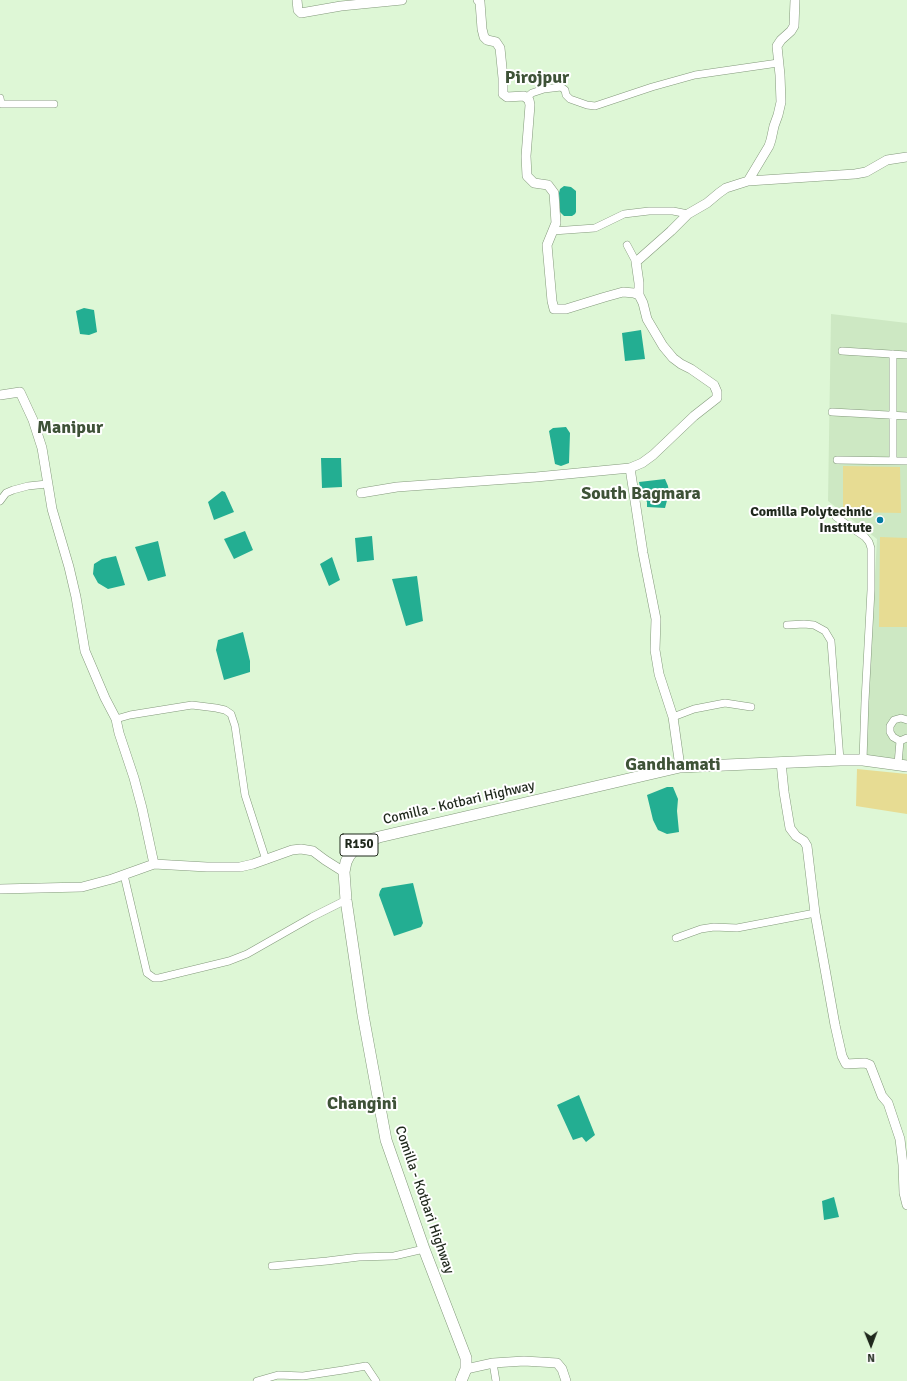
<!DOCTYPE html>
<style>
body{margin:0}
#map{position:relative;width:907px;height:1381px;overflow:hidden;background:#def7d6;font-family:Signika,sans-serif}
canvas{display:block}
.north{position:absolute;left:851px;top:1325px;width:40px;height:40px;-webkit-text-stroke:3px #fff;paint-order:stroke;rotate:179deg;font-size:11px;font-weight:700;line-height:16px;text-align:center;color:#1f281c}
.north::after{content:'';display:block;margin:auto;width:14px;height:18px;background:#1f281c;clip-path:polygon(50% 0,100% 100%,50% 72%,0 100%)}
</style>
<div id="map">
<canvas width="907" height="1381"></canvas>
<div class="north">N</div>
</div>
<script>
const ctx = document.querySelector('canvas').getContext('2d');
ctx.lineJoin = 'round';
function paint(path, color) { ctx.fillStyle = color; ctx.fill(path, 'evenodd'); }
const toPath = rows => new Path2D(rows.map(r => 'M' + r).join(''));
function strokePath(path, color, width, dash) { ctx.strokeStyle = color; ctx.lineWidth = width; ctx.lineCap = dash ? 'butt' : 'round'; ctx.setLineDash(dash || []); ctx.stroke(path); }
function label(font, color, halo, rows, align = 'center') {
  ctx.font = font + ' Signika,sans-serif'; ctx.lineWidth = 4; ctx.setLineDash([]); ctx.textBaseline = 'middle'; ctx.strokeStyle = halo; ctx.fillStyle = color; for (const [text, x, y, turn = 0] of rows) {
    ctx.save(); ctx.translate(x, y); ctx.rotate((+turn || 0) * Math.PI / 180); ctx.textAlign = isNaN(turn) ? turn : align; if (halo) ctx.strokeText(text, 0, 0); ctx.fillText(text, 0, 0); ctx.restore();
  }
}
const built = toPath([
 [831,314,907,323,907,763,865,757,877,539,828,501]
]);
const green = toPath([
 [843,466,900,467,901,513,843,512],
 [880,537,907,538,907,627,879,627],
 [857,769,907,774,907,814,856,806]
]);
const water = toPath([
 [564,186,571,187,576,191,576,212,575,214,572,216,564,216,560,212,559,193,560,189],
 [84,308,94,310,97,332,89,335,80,334,76,311],
 [641,330,645,359,625,361,622,333],
 [566,427,570,433,569,463,561,466,555,464,549,431,553,428],
 [321,458,341,458,342,487,322,488],
 [665,479,668,486,669,493,665,508,647,507,647,502,641,492,639,482],
 [222,491,225,492,234,512,214,520,208,502],
 [245,531,253,550,234,559,224,539],
 [372,536,374,560,357,562,355,538],
 [158,541,166,576,148,581,135,547],
 [116,556,125,585,108,589,98,583,93,574,94,564,102,559],
 [332,557,340,580,329,586,320,564],
 [417,576,423,621,406,626,392,579],
 [243,632,250,661,250,672,224,680,216,650,218,640],
 [667,787,673,787,678,799,677,811,679,832,667,834,658,830,653,820,647,795],
 [413,883,423,923,421,927,394,936,379,895,380,891,382,888],
 [579,1095,595,1135,586,1142,582,1137,573,1140,557,1105],
 [834,1197,839,1217,824,1220,822,1201]
]);
const street = toPath([
 [527,97,532,93,544,89,561,87,565,90,566,95,570,99,587,105,595,106,652,87,695,75,778,63],
 [0,98,1,103,2,104,54,104],
 [553,231,595,228,624,214,649,211,673,211,688,214],
 [627,245,636,262],
 [842,351,907,355],
 [832,412,907,416],
 [837,460,907,461],
 [893,461,893,354],
 [0,501,6,493,13,490,28,486,47,484],
 [836,517,865,537,869,542,871,548,871,590,865,701,863,760],
 [787,625,804,624,814,625,825,631,831,641,840,760],
 [673,717,694,709,725,703,751,707],
 [116,719,130,715,192,705,216,708,225,710,231,714,235,726,245,795,266,860],
 [907,720,901,718,894,720,890,726,890,732,893,737,900,741,907,738],
 [898,764,900,741],
 [124,875,147,973,154,978,159,978,229,961,247,954,312,917,346,900],
 [676,938,701,929,714,927,737,928,815,913],
 [272,1266,327,1261,359,1257,394,1256,424,1249],
 [493,1363,496,1381],
 [257,1381,278,1375,303,1376,343,1370,366,1366,376,1381]
]);
const secondary = toPath([
 [297,0,298,10,301,13,341,6,402,0],
 [478,0,480,2,482,29,484,37,487,40,496,42,500,48,503,78,503,94,507,97,524,96,529,100,530,105,526,156,527,176,534,183,548,185,554,193,556,223,547,245,552,301,554,309,566,309,605,297,623,292,634,293,639,295,643,303,647,319,663,346,673,358,681,364,691,369,714,385,717,392,717,398,694,416,653,455,642,463,630,468,643,553,656,619,655,650,659,674,673,717,680,767],
 [748,181,769,146,771,140,774,126,778,115,781,102,780,75,777,46,781,40,791,31,794,26,795,0],
 [639,295,639,283,636,262,671,231,688,214,707,203,719,193,726,188,748,181,855,174,866,172,887,160,907,157],
 [0,395,20,392,33,420,42,448,52,509,69,567,76,597,85,651,105,698,116,719,119,733,134,778,142,808,154,864],
 [361,493,397,487,536,477,630,468],
 [781,762,784,792,790,828,796,836,804,841,807,846,815,913,835,1025,842,1056,846,1064,865,1063,870,1065,882,1096,888,1103,900,1139,903,1165,904,1193,907,1205],
 [0,889,82,887,112,879,154,864,207,867,240,867,253,864,292,850,301,849,313,851,325,860,344,872],
 [466,1369,493,1363,524,1361,557,1363,562,1369,566,1381]
]);
const primary = toPath([
 [461,1381,466,1369,466,1358,424,1249,386,1140,363,1015,346,900,344,872,346,862,349,856,356,847,361,843,379,837,680,767,840,760,863,760,907,766]
]);
const markers = [
 [880,520,4,"#017aa2"]
];
const shields = [
 [359,845,38]
];
const shieldNames = [
 ["R150",359,845]
];
const poiNames = [
 ["Comilla Polytechnic",872,512],
 ["Institute",872,528]
];
const streetNames = [
 ["Comilla - Kotbari Highway",459,803,-13],
 ["Comilla - Kotbari Highway",424,1200,71]
];
const districtNames = [
 ["Pirojpur",537,78],
 ["Manipur",70,428],
 ["South Bagmara",641,494],
 ["Gandhamati",673,765],
 ["Changini",362,1104]
];
paint(built, '#cde8c3');
paint(green, '#e7dc93');
paint(water, '#23ae92');
strokePath(street, '#83997b', 8);
strokePath(secondary, '#83997b', 10);
strokePath(primary, '#83997b', 12);
strokePath(street, '#fff', 7);
strokePath(secondary, '#fff', 9);
strokePath(primary, '#fff', 11);
for (const [x, y, r, color] of markers) { const dot = new Path2D(); dot.arc(x, y, r, 0, 2 * Math.PI); ctx.fillStyle = color; ctx.fill(dot); strokePath(dot, '#fff', 1.5); }
for (const [x, y, w] of shields) { const box = new Path2D(); box.roundRect(x - w / 2, y - 11, w, 22, 3); ctx.fillStyle = '#fff'; ctx.fill(box); strokePath(box, '#1f281c', 1); }
label('bold 13px', '#1f281c', null, shieldNames);
label('bold 14px', '#1f281c', '#fff', poiNames, 'right');
label('14px', '#1f281c', '#fff', streetNames);
label('bold 18px', '#3e5237', '#fff', districtNames);
</script>
